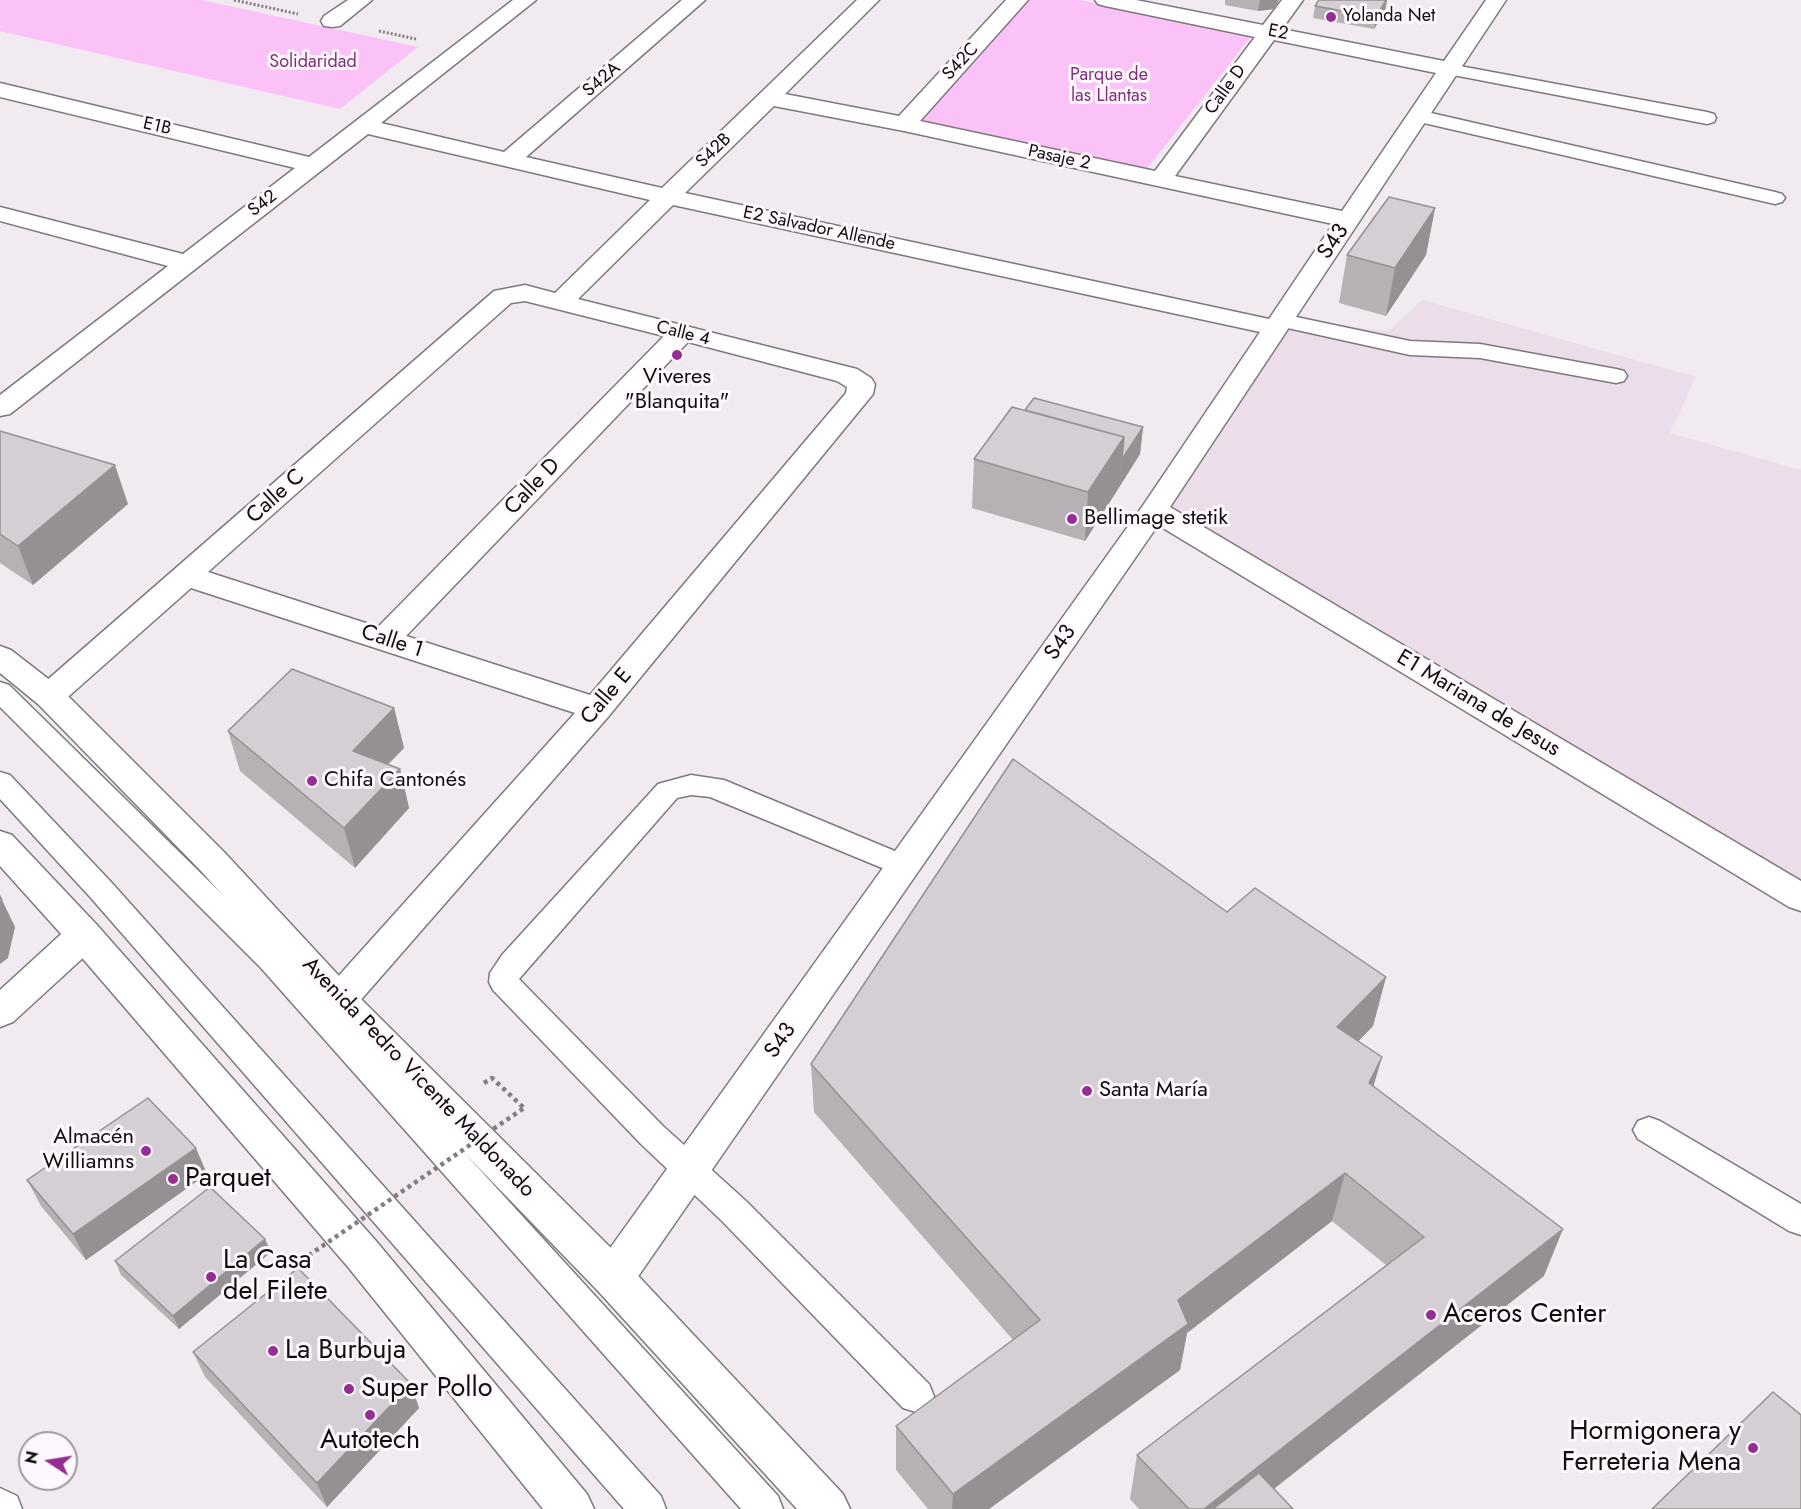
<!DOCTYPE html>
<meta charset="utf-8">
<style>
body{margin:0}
#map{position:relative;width:1801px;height:1509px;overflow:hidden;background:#f1eaf1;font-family:Jost,sans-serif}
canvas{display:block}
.north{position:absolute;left:18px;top:1431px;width:60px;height:60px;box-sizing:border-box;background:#fff7fe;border:2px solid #9f999e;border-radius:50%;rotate:282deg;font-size:16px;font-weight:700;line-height:24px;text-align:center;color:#0f0d0f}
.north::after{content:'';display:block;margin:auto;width:21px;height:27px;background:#952e93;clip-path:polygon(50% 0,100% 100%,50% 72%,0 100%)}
</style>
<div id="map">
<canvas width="1801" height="1509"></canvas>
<div class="north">N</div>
</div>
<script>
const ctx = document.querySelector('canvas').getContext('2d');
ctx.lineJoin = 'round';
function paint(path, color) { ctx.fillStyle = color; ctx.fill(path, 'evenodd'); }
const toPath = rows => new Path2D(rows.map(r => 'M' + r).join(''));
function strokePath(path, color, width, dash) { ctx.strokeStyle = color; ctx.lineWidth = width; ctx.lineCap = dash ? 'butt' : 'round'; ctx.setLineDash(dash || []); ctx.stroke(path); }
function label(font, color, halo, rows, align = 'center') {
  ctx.font = font + ' Jost,sans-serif'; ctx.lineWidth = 6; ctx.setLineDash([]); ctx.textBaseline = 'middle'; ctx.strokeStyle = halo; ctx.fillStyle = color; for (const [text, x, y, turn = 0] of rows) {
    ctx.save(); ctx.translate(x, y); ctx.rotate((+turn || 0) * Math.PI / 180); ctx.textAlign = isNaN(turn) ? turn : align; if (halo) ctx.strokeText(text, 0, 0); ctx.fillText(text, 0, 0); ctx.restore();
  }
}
const built = toPath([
 [1422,300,1696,377,1670,433,1801,470,1801,898,1154,510,1282,320,1389,331]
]);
const green = toPath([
 [0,0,202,0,418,47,340,109,0,31],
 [1029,0,1080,0,1254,33,1141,176,921,121]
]);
const pathFar1 = toPath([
 [234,0,298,14],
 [379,31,416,39]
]);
const path = toPath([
 [484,1083,492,1078,524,1108]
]);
const lane = toPath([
 [1449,64,1707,112,1714,114,1716,118,1714,122,1707,124,1443,73,1440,69,1443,65,1449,64],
 [1418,110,1775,192,1782,194,1785,198,1782,202,1775,204,1411,120,1409,116,1411,112,1418,110],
 [1282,314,1410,341,1480,344,1616,369,1624,371,1627,376,1624,381,1616,383,1480,358,1410,355,1274,325,1271,320,1274,315,1282,314],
 [0,682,9,685,281,952,778,1496,783,1509,741,1509,261,968,0,707,0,682],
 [0,772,10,775,111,882,661,1496,666,1509,624,1509,91,898,0,799,0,772],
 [691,775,724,780,914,859,918,866,914,873,904,877,710,797,691,795,677,798,519,979,663,1126,746,1201,929,1384,934,1396,929,1408,916,1412,903,1408,722,1221,641,1144,493,990,489,982,490,973,502,955,658,784,691,775],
 [1649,1117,1660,1121,1801,1204,1801,1235,1789,1231,1638,1139,1633,1130,1638,1121,1649,1117],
 [0,1488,17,1496,22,1509,0,1509,0,1488]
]);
const street = toPath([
 [348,0,372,0,340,26,332,27,324,26,321,21,324,16,348,0],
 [513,0,536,0,381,123,504,152,682,0,705,0,526,157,662,188,857,0,879,0,785,94,899,116,1006,0,1028,0,920,121,1155,171,1255,37,1105,6,1098,4,1095,0,1136,0,1263,25,1282,0,1303,0,1282,29,1444,61,1486,0,1506,0,1170,507,1801,881,1801,911,1789,907,1158,525,628,1291,613,1296,598,1291,592,1278,598,1265,1144,504,1260,332,673,205,578,299,857,369,871,378,875,384,873,394,608,717,352,1010,339,1015,326,1010,321,1000,326,990,575,713,191,588,60,704,49,707,38,704,33,696,38,688,494,291,525,285,555,293,650,200,368,134,10,414,0,416,0,395,168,266,0,221,0,207,183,254,295,168,0,97,0,83,309,157,513,0],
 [1274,40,1436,73,1342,211,1175,176,1274,40],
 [774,106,904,131,1333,224,1269,319,685,193,774,106],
 [525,301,664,336,378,627,208,572,511,303,525,301],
 [688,342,837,381,847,387,846,393,590,695,406,636,688,342],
 [84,921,97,925,102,935,97,945,13,1022,0,1027,0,990,71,925,84,921]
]);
const primary = toPath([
 [0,646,11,650,60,688,225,853,352,990,628,1265,843,1494,850,1509,797,1509,598,1291,326,1010,201,871,38,704,0,673,0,646],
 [0,831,12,835,97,925,376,1241,587,1494,594,1509,543,1509,348,1267,71,945,0,866,0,831]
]);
const pathBridge = toPath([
 [302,1260,524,1108]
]);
const wall = toPath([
 [1225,0,1279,0,1274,9,1258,11,1225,5],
 [1387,0,1385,11,1374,29,1313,18,1315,6],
 [1435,208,1426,255,1386,316,1339,303,1347,255],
 [1025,410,1143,427,1140,454,1085,541,972,508,974,459],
 [0,431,128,504,33,585,0,563],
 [394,708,404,748,388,764,400,769,409,808,355,868,240,771,228,731],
 [1227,912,1386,977,1373,1026,1358,1041,1373,1087,1544,1276,1274,1489,1293,1509,1139,1509,1130,1499,1137,1455,1386,1265,1332,1221,1187,1333,1180,1370,989,1509,928,1509,896,1470,896,1426,1013,1340,814,1112,811,1064],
 [207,1174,86,1260,41,1206,27,1180],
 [271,1252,179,1329,121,1275,115,1261],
 [193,1352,411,1384,419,1408,327,1507,205,1377]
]);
const shadedWall = toPath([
 [1260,0,1279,0,1274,9,1258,11],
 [1387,0,1385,11,1374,29,1376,17],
 [1435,208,1426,255,1386,316,1395,268],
 [1143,427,1140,454,1120,486,1122,459],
 [1124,437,1120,486,1085,541,1088,492],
 [115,465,128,504,33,585,18,546],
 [394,708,404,748,363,790,353,751],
 [400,769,409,808,355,868,344,828],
 [2,900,15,927,8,958,0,964,0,909],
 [1386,977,1373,1026,1325,1076,1337,1027],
 [1382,1057,1368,1105,1369,1083],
 [196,1148,207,1174,86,1260,73,1234],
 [1345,1173,1332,1221,1187,1333,1180,1370,989,1509,952,1509,953,1494,1178,1300],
 [1563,1229,1544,1276,1248,1509,1204,1509],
 [265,1239,271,1252,179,1329,173,1316],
 [411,1384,419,1408,327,1507,317,1483]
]);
const building = toPath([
 [1319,0,1386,0,1376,17,1315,6,1319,0],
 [1389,197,1435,208,1395,268,1347,255,1389,197],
 [1034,398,1143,427,1122,459,1124,437,1025,410,1034,398],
 [1012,407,1124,437,1088,492,974,459,1012,407],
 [0,431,115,465,18,546,0,534,0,431],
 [292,669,394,708,353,751,400,769,344,828,228,731,292,669],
 [1013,759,1227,912,1255,888,1386,977,1337,1027,1382,1057,1369,1083,1563,1229,1204,1509,1189,1509,1137,1455,1424,1237,1345,1173,1178,1300,1188,1324,953,1494,896,1426,1040,1320,811,1064,1013,759],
 [0,896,2,900,0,909,0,896],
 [148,1098,196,1148,73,1234,27,1180,148,1098],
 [210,1187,265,1239,173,1316,115,1261,210,1187],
 [298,1268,411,1384,317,1483,193,1352,298,1268],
 [1773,1392,1801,1415,1801,1509,1652,1509,1773,1392],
 [1259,1473,1293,1509,1213,1509,1259,1473]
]);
const markers = [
 [1331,17,6,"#952e93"],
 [677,355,6,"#952e93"],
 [1072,519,6,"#952e93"],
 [312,781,6,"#952e93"],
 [1087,1091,6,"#952e93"],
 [146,1151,6,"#952e93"],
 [173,1179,6,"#952e93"],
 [211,1277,6,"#952e93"],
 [1431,1315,6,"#952e93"],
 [273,1351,6,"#952e93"],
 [349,1389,6,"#952e93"],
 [370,1415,6,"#952e93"],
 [1753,1448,6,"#952e93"]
];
const farPoinames = [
 ["Yolanda Net",1343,17]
];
const farStreetnames = [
 ["E2",1278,33,11],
 ["S42C",961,62,-47],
 ["S42A",602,80,-41],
 ["Calle D",1226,90,-54],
 ["E1B",157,127,13],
 ["S42B",714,151,-44],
 ["Pasaje 2",1059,158,12],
 ["S42",263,204,-38],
 ["E2 Salvador Allende",819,229,12],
 ["Calle 4",683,334,14]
];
const farParknames = [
 ["Solidaridad",313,63],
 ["Parque de",1109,76],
 ["las Llantas",1109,97]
];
const streetNames = [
 ["S43",1334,242,-56],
 ["Calle D",533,487,-46],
 ["Calle C",276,497,-42],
 ["Calle 1",392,642,18],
 ["S43",1061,643,-55],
 ["Calle E",607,697,-50],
 ["E1 Mariana de Jesus",1478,704,31],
 ["S43",781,1041,-55],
 ["Avenida Pedro Vicente Maldonado",418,1078,46]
];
const poiNames = [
 ["Viveres",677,378,"center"],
 ["\"Blanquita\"",677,403,"center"],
 ["Bellimage stetik",1084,519],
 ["Chifa Cantonés",324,781],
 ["Santa María",1099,1091],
 ["Almacén",134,1138,"right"],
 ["Williamns",134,1163,"right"]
];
const nearPoinames = [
 ["Parquet",185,1179],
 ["La Casa",223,1261],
 ["del Filete",223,1292],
 ["Aceros Center",1443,1315],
 ["La Burbuja",285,1351],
 ["Super Pollo",361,1389],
 ["Hormigonera y",1741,1432,"right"],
 ["Ferreteria Mena",1741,1463,"right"],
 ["Autotech",370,1441,"center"]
];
paint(built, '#ebdde9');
paint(green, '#fbc2f7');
strokePath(lane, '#7e787e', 3);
strokePath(street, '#7e787e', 3);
strokePath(primary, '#7e787e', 3);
strokePath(pathFar1, '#827d82', 3, [2, 2]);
strokePath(path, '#827d82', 4.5, [4, 4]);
paint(lane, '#fff');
paint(street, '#fff');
paint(primary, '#fff');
strokePath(pathBridge, '#827d82', 4.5, [4, 4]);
paint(wall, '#b7b1b6');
paint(shadedWall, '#959094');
paint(building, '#d5ced4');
strokePath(building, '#959094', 1.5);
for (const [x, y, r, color] of markers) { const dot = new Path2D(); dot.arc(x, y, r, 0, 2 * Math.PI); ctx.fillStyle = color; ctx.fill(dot); strokePath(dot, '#fff7fe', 2); }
label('18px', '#0f0d0f', '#fff7fe', farPoinames, 'left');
label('18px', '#0f0d0f', '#fff7fe', farStreetnames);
label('18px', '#7f2f7d', '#fff7fe', farParknames);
label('22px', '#0f0d0f', '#fff7fe', streetNames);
label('22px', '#0f0d0f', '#fff7fe', poiNames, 'left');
label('27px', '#0f0d0f', '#fff7fe', nearPoinames, 'left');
</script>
